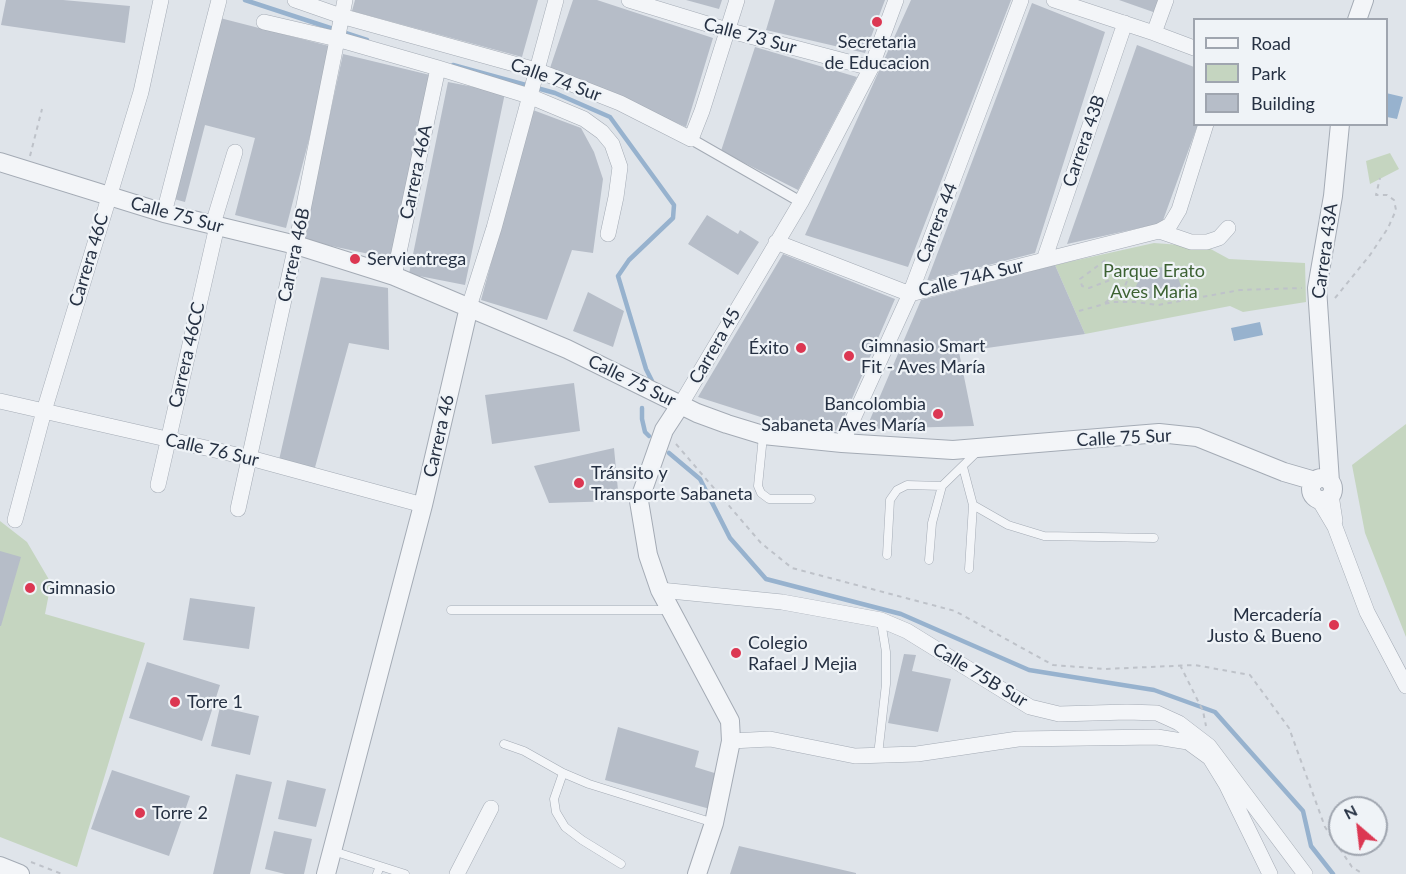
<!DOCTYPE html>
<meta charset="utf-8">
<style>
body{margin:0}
#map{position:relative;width:1406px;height:874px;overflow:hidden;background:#dfe4ea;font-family:Lato,sans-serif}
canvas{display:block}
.legend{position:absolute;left:1193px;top:18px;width:195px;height:108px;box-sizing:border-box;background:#eff3f7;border:2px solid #9fa5af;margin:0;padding:8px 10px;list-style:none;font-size:18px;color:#263143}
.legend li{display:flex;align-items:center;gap:12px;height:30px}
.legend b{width:30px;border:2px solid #9fa5af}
.north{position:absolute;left:1328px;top:796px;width:60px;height:60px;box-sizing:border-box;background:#eff3f7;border:2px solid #9fa5af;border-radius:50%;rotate:332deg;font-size:16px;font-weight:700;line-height:24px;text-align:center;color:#263143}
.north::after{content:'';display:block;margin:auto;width:21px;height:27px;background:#dc3752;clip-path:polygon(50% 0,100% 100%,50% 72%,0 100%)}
</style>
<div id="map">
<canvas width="1406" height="874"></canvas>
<ul class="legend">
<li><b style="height:8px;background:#f3f5f8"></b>Road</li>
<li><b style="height:16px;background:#c5d5c0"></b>Park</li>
<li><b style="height:16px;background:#b6bdc8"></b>Building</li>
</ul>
<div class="north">N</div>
</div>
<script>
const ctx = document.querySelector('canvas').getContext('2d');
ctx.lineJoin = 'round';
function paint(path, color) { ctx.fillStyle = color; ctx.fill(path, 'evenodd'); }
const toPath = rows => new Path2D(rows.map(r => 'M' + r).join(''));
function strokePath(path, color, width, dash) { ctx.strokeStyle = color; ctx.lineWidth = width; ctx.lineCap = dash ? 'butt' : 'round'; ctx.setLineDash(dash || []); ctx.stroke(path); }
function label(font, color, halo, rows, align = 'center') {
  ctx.font = font + ' Lato,sans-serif'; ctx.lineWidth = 4.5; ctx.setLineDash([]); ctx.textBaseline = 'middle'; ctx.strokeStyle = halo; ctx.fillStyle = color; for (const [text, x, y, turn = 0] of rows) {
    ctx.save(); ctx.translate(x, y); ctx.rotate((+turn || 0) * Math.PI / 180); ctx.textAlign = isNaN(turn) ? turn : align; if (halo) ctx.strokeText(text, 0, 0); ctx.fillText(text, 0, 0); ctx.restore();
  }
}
const green = toPath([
 [1390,153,1399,169,1370,184,1366,161],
 [1154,243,1207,247,1229,259,1305,263,1306,302,1243,312,1230,306,1085,334,1055,265],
 [1406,424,1406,637,1365,533,1352,465],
 [0,521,27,542,51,583,45,614,145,643,77,867,0,837]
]);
const water = toPath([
 [1386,93,1403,97,1397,119,1387,117],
 [1260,322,1263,335,1234,341,1231,328]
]);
const stream = toPath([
 [245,0,367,40],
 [453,65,555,93,610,117,674,205,673,218,629,260,618,276,646,369,652,381],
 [642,408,642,419,645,432,649,436],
 [669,453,700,479,730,538,766,579,901,614,1029,670,1154,690,1215,712,1303,811,1311,846,1333,874]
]);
const building = toPath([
 [6,0,63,0,130,6,125,43,1,25],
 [355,0,538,0,522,57,352,11],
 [573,0,597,0,713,38,686,127,550,68],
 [686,0,722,0,719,9],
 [775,0,885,0,865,53,766,30],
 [911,0,1011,0,908,267,805,235],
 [1119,0,1160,0,1156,13],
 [1032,3,1105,32,1035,253,927,281],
 [220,18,333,47,286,228,235,215,255,138,205,125,185,202,174,199],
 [1137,45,1194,67,1194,124,1198,124,1162,223,1067,244],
 [755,47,857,77,798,190,721,151],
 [343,54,430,75,393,259,303,240],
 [448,82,505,93,465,285,409,274],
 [533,110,581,128,594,152,603,179,593,253,572,250,547,320,481,300],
 [707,215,738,234,740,230,759,242,738,275,688,244],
 [783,254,895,299,838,431,767,419,698,397],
 [1055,265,1085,334,959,352,974,426,866,429,921,300],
 [1171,267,1179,280,1183,293,1165,299,1147,298,1133,292,1145,268],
 [321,277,388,288,389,350,349,343,314,471,279,460],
 [588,292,624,311,613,347,573,331],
 [574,383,580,431,492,444,485,395],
 [614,448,619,501,549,503,534,466],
 [0,551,21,557,1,626,0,626],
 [190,598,255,607,249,649,183,640],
 [904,654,916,655,912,671,951,679,938,732,888,723],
 [147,662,220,685,202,741,129,718],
 [220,707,259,716,250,755,211,746],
 [618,727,699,751,695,767,721,775,710,809,605,780],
 [112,770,190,796,169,856,91,829],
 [236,774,272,782,250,874,213,874],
 [287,780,326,789,316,827,278,819],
 [274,831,312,839,304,874,285,874,265,869],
 [739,846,856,873,856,874,730,874]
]);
const path = toPath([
 [30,156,42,109],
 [1335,298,1370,255,1388,228,1396,210,1394,200,1387,195,1376,195,1380,178],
 [1105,303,1125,286,1128,279,1121,276,1089,288,1082,286,1080,279,1107,259],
 [1079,311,1112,302,1135,302,1158,305,1240,290,1302,288],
 [676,444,761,543,792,568,955,611,1053,665,1105,669,1195,665,1250,675,1289,728,1325,827,1352,867,1363,874],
 [1180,665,1203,711,1206,726],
 [31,862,62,874]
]);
const service = toPath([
 [763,436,758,486,761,493,769,499,811,499],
 [963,467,973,505,969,569],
 [973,505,1008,525,1044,536,1154,538],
 [887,555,890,500,897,490,907,485,942,486],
 [929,560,932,523,942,486,978,451],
 [451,610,668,610],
 [504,744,524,751,563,773,589,784,714,823],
 [878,755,886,684,886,652,881,621],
 [563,773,554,799,556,812,565,827,582,840,621,864],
 [333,851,380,866],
 [377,874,380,866,405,874]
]);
const pedestrian = toPath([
 [691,139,801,202]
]);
const minor = toPath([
 [295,0,341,16,536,70,620,103,691,139,702,111,737,0],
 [629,0,727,30,871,68],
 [1054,0,1154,33,1194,48],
 [264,22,337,39,438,68,529,96,584,119,602,132,612,144,620,167,616,197,608,234],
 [1154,33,1166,0],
 [164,213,219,0],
 [213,224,235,152],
 [1159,231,1191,242,1207,242,1219,238,1228,228],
 [776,242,910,294,1159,231,1170,225,1179,210,1206,124],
 [1044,260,1125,23],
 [394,276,438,68],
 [469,307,494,228,556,0],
 [0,401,250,458,423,505],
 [681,404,801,202,871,68,896,0],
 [842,443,910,294,1021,0],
 [158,485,217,226],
 [1331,495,1335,521],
 [1319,500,1335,527,1367,612,1406,686],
 [238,509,296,245,345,0],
 [15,520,44,411,141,92,161,0],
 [660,590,782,602,881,620,907,631,1030,707,1059,714,1127,712,1157,713,1179,723,1209,746,1305,874],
 [731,741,770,739,855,756,917,754,1018,739,1157,737,1188,742,1210,758,1226,784,1270,874],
 [457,874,491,808]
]);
const tertiary = toPath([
 [1357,20,1364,0],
 [0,162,164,213,296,245,394,276,567,349,697,413,727,424,763,435,842,443,953,450,1159,433,1197,437,1284,472,1315,481],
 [681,404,664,430,639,501,648,555,660,590,730,721,731,741,714,823,697,874],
 '1311 489a11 11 0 1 1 22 0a11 11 0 1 1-22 0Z',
 [1330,482,1317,288,1333,196,1340,124],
 [0,866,20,874],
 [326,874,423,505,469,307]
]);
const markers = [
 [877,22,6,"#dc3752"],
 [355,259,6,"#dc3752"],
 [801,348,6,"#dc3752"],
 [849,356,6,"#dc3752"],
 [938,414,6,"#dc3752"],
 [579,483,6,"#dc3752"],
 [30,588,6,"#dc3752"],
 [1334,625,6,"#dc3752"],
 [736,653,6,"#dc3752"],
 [175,702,6,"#dc3752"],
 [140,813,6,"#dc3752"]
];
const streetNames = [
 ["Calle 73 Sur",750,36,15],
 ["Calle 74 Sur",556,80,20],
 ["Carrera 43B",1084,141,-71],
 ["Carrera 46A",416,172,-78],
 ["Calle 75 Sur",177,215,15],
 ["Carrera 44",937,223,-69],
 ["Carrera 43A",1325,251,-82],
 ["Carrera 46B",294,255,-78],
 ["Carrera 46C",89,260,-73],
 ["Calle 74A Sur",971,278,-14],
 ["Carrera 45",715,346,-60],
 ["Carrera 46CC",187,355,-77],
 ["Calle 75 Sur",632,381,26],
 ["Carrera 46",439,436,-77],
 ["Calle 75 Sur",1124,438,-3],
 ["Calle 76 Sur",212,450,13],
 ["Calle 75B Sur",980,675,31]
];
const poiNames = [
 ["Secretaria",877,42,"center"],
 ["de Educacion",877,63,"center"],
 ["Servientrega",367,259],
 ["Gimnasio Smart",861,346],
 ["Fit - Aves María",861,367],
 ["Éxito",789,348,"right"],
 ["Bancolombia",926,404,"right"],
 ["Sabaneta Aves María",926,425,"right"],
 ["Tránsito y",591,473],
 ["Transporte Sabaneta",591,494],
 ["Gimnasio",42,588],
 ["Mercadería",1322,615,"right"],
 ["Justo & Bueno",1322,636,"right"],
 ["Colegio",748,643],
 ["Rafael J Mejia",748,664],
 ["Torre 1",187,702],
 ["Torre 2",152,813]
];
const parkNames = [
 ["Parque Erato",1154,271],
 ["Aves Maria",1154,292]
];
paint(green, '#c5d5c0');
paint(water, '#97b2ce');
strokePath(stream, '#97b2ce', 4.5);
paint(building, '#b6bdc8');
strokePath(service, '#a4abb5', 9);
strokePath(pedestrian, '#a4abb5', 12);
strokePath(minor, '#a4abb5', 16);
strokePath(tertiary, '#a4abb5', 20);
strokePath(path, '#bec2c9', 2, [4.5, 4.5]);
strokePath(service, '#f3f5f8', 8);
strokePath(pedestrian, '#f3f5f8', 10);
strokePath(minor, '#f3f5f8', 15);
strokePath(tertiary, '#f3f5f8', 18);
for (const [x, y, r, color] of markers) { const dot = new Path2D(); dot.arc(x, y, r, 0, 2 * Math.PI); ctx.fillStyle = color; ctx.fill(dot); strokePath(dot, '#eff3f7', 2); }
label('18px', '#263143', '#eff3f7', streetNames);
label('18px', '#263143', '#eff3f7', poiNames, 'left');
label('18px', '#3c6132', '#eff3f7', parkNames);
</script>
